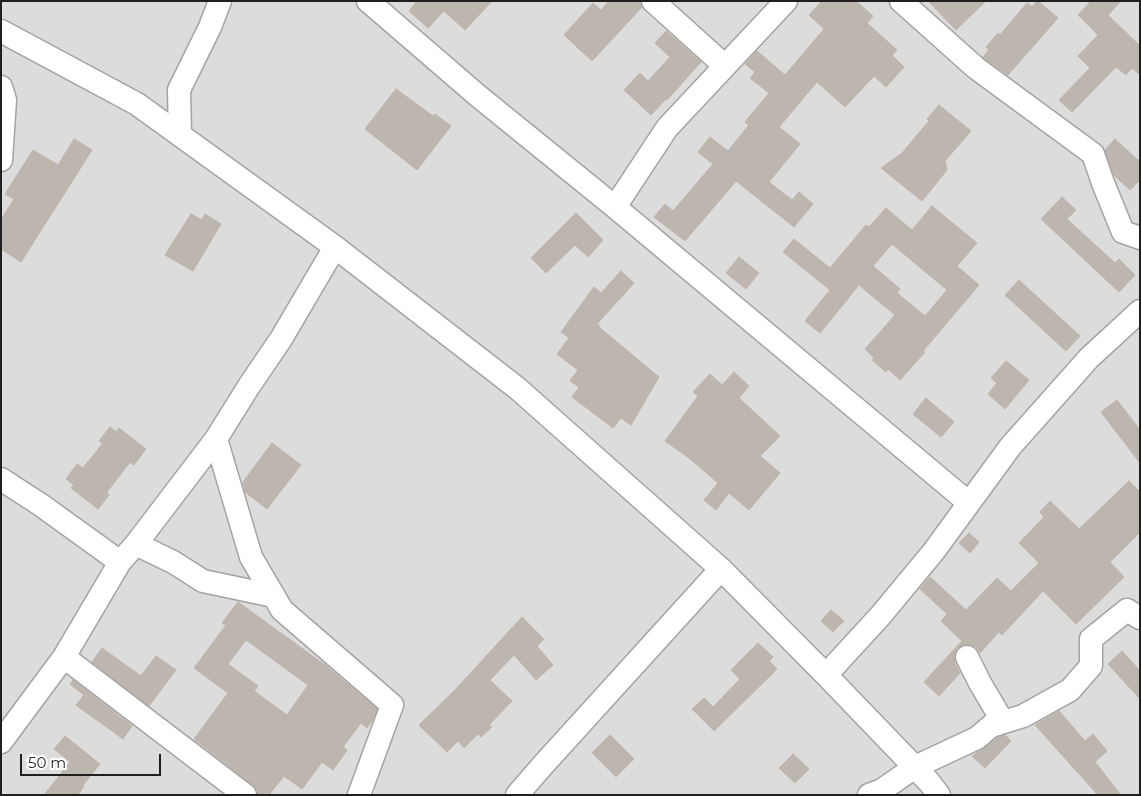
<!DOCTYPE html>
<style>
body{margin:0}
#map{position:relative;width:1141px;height:796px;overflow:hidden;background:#efece6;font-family:Montserrat,sans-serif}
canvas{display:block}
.frame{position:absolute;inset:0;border:2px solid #1f1f1f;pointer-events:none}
.scale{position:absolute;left:20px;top:754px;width:141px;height:22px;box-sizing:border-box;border:2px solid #1f1f1f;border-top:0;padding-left:6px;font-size:15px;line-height:18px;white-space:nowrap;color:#1f1f1f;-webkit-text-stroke:4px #fff;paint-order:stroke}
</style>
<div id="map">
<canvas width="1141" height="796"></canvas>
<div class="frame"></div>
<div class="scale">50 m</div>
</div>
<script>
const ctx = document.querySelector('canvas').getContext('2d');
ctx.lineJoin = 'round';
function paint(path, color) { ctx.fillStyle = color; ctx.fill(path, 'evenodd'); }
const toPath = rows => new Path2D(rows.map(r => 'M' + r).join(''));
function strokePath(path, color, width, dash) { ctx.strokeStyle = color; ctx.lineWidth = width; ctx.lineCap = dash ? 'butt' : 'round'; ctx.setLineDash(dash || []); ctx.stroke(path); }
const residential = toPath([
 [1,1,1140,1,1140,795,1,795]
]);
const building = toPath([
 [417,1,492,1,465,30,444,11,428,28,409,11,417,1],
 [609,1,640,1,642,7,592,61,564,35,593,3,601,10,609,1],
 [822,1,856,1,873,16,867,23,897,50,892,55,904,67,886,87,874,76,845,107,817,82,779,127,800,144,769,182,792,200,799,192,813,204,794,227,736,181,685,241,654,217,665,204,673,211,713,164,698,152,710,137,728,151,749,125,745,122,769,93,750,78,755,72,745,64,757,51,785,75,824,29,809,15,822,1],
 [928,1,986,1,956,30,928,1],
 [1037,1,1038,1,1058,18,1008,75,983,57,989,50,986,47,998,33,1000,35,1027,3,1032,7,1037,1],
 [1091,1,1121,1,1108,15,1140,46,1140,75,1132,68,1126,75,1116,67,1072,112,1059,100,1090,68,1078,56,1098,35,1078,15,1091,1],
 [666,31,701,62,667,100,666,99,651,115,624,90,640,73,648,81,670,57,655,43,666,31],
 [396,89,433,116,435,114,451,126,417,170,365,129,396,89],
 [939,105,971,131,945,161,947,170,922,201,881,168,902,153,929,121,927,119,939,105],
 [74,139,92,150,21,262,1,249,1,220,14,199,5,194,33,150,58,165,74,139],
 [1115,139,1140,162,1140,180,1130,190,1114,175,1105,150,1115,139],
 [1062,197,1076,210,1067,219,1115,263,1119,259,1135,275,1119,292,1041,219,1062,197],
 [932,206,977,243,957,266,979,285,923,351,925,352,900,380,888,369,886,372,872,360,874,358,865,349,895,315,859,285,820,333,805,321,830,290,783,252,794,239,830,268,866,225,869,227,886,208,912,230,932,206],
 [892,244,947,290,925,316,897,293,900,289,873,266,892,244],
 [576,213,603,240,588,257,575,245,546,273,531,258,576,213],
 [191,214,202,220,205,214,221,224,193,271,165,255,191,214],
 [739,257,759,273,746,289,726,273,739,257],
 [621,271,634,283,597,324,600,326,599,327,659,377,631,425,621,418,613,428,572,397,579,387,570,381,578,370,557,354,569,338,561,332,594,287,601,293,621,271],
 [1019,280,1080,336,1066,351,1005,295,1019,280],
 [1006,361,1029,380,1005,409,988,394,997,383,991,378,1006,361],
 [734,372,749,386,739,398,780,436,760,456,780,473,749,510,729,493,716,510,704,500,718,483,689,458,665,441,698,396,693,392,710,374,722,385,734,372],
 [926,398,954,422,941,437,913,414,926,398],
 [1117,400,1140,430,1140,463,1101,412,1117,400],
 [110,427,116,432,119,428,146,449,134,465,130,462,107,492,109,495,98,509,71,488,74,485,66,479,77,464,83,468,103,443,99,441,110,427],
 [272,443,301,465,267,509,245,492,243,482,272,443],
 [1129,481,1140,492,1140,532,1110,562,1124,577,1076,624,1043,591,1002,635,999,632,980,653,975,646,968,644,962,645,956,649,954,657,955,663,960,673,939,696,924,682,962,641,941,621,947,614,920,589,930,577,966,610,997,578,1011,591,1039,563,1019,543,1044,517,1040,512,1050,501,1079,529,1129,481],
 [969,533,979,542,970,553,959,543,969,533],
 [238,602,325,665,377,709,372,721,367,728,361,723,343,747,347,750,333,770,322,762,302,789,284,776,269,795,258,795,257,790,253,785,194,739,228,693,194,668,226,625,222,623,238,602],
 [246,640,308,685,287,715,254,691,258,686,228,664,246,640],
 [831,610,844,621,833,632,821,621,831,610],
 [522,617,544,639,537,646,553,665,536,680,514,655,490,680,512,701,489,725,492,727,481,737,478,734,464,748,458,741,447,752,419,725,454,691,522,617],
 [758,643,773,657,769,661,777,669,714,731,692,709,704,698,713,707,740,679,731,670,758,643],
 [102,648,141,676,156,656,176,670,149,706,92,662,102,648],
 [1122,651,1140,671,1140,699,1108,664,1122,651],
 [73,680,132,726,123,739,76,705,84,695,70,684,73,680],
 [1059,711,1085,741,1093,734,1107,751,1095,762,1121,795,1098,795,1035,725,1059,711],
 [610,735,634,759,616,777,592,753,610,735],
 [1005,735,1011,741,985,768,972,756,985,748,997,738,1005,735],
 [65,736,100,764,83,785,84,786,78,795,44,795,70,762,54,749,65,736],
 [793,754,809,769,795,783,779,768,793,754]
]);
const minor = toPath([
 [368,1,477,95,615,207,969,503],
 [653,1,725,66],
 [901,1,976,68,1093,154,1103,183,1123,232,1140,238],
 [1,31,137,104,335,247,517,388,721,569,826,675,929,782,939,795],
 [1,87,5,100,1,160],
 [180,134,179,90,210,27,220,1],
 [615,207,667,128,786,1],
 [216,439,251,557,282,610,369,685,392,705,359,795],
 [1,479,41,505,120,562],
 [136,544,173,562,203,581,274,596],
 [64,657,245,795],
 [967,657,980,683,1003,722],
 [826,675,881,615,934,551,1010,447,1089,358,1140,311],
 [1,742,64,657,120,562,136,544,216,439,249,386,281,339,335,247],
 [517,795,543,765,721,569],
 [869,795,882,790,915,767,977,738,991,726,1023,716,1070,690,1091,666,1091,639,1127,610,1140,618]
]);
paint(residential, '#dddcdc');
paint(building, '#bcb6af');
strokePath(building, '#c0b4a9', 1);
strokePath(minor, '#a3a3a3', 25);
strokePath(minor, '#fff', 22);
</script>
